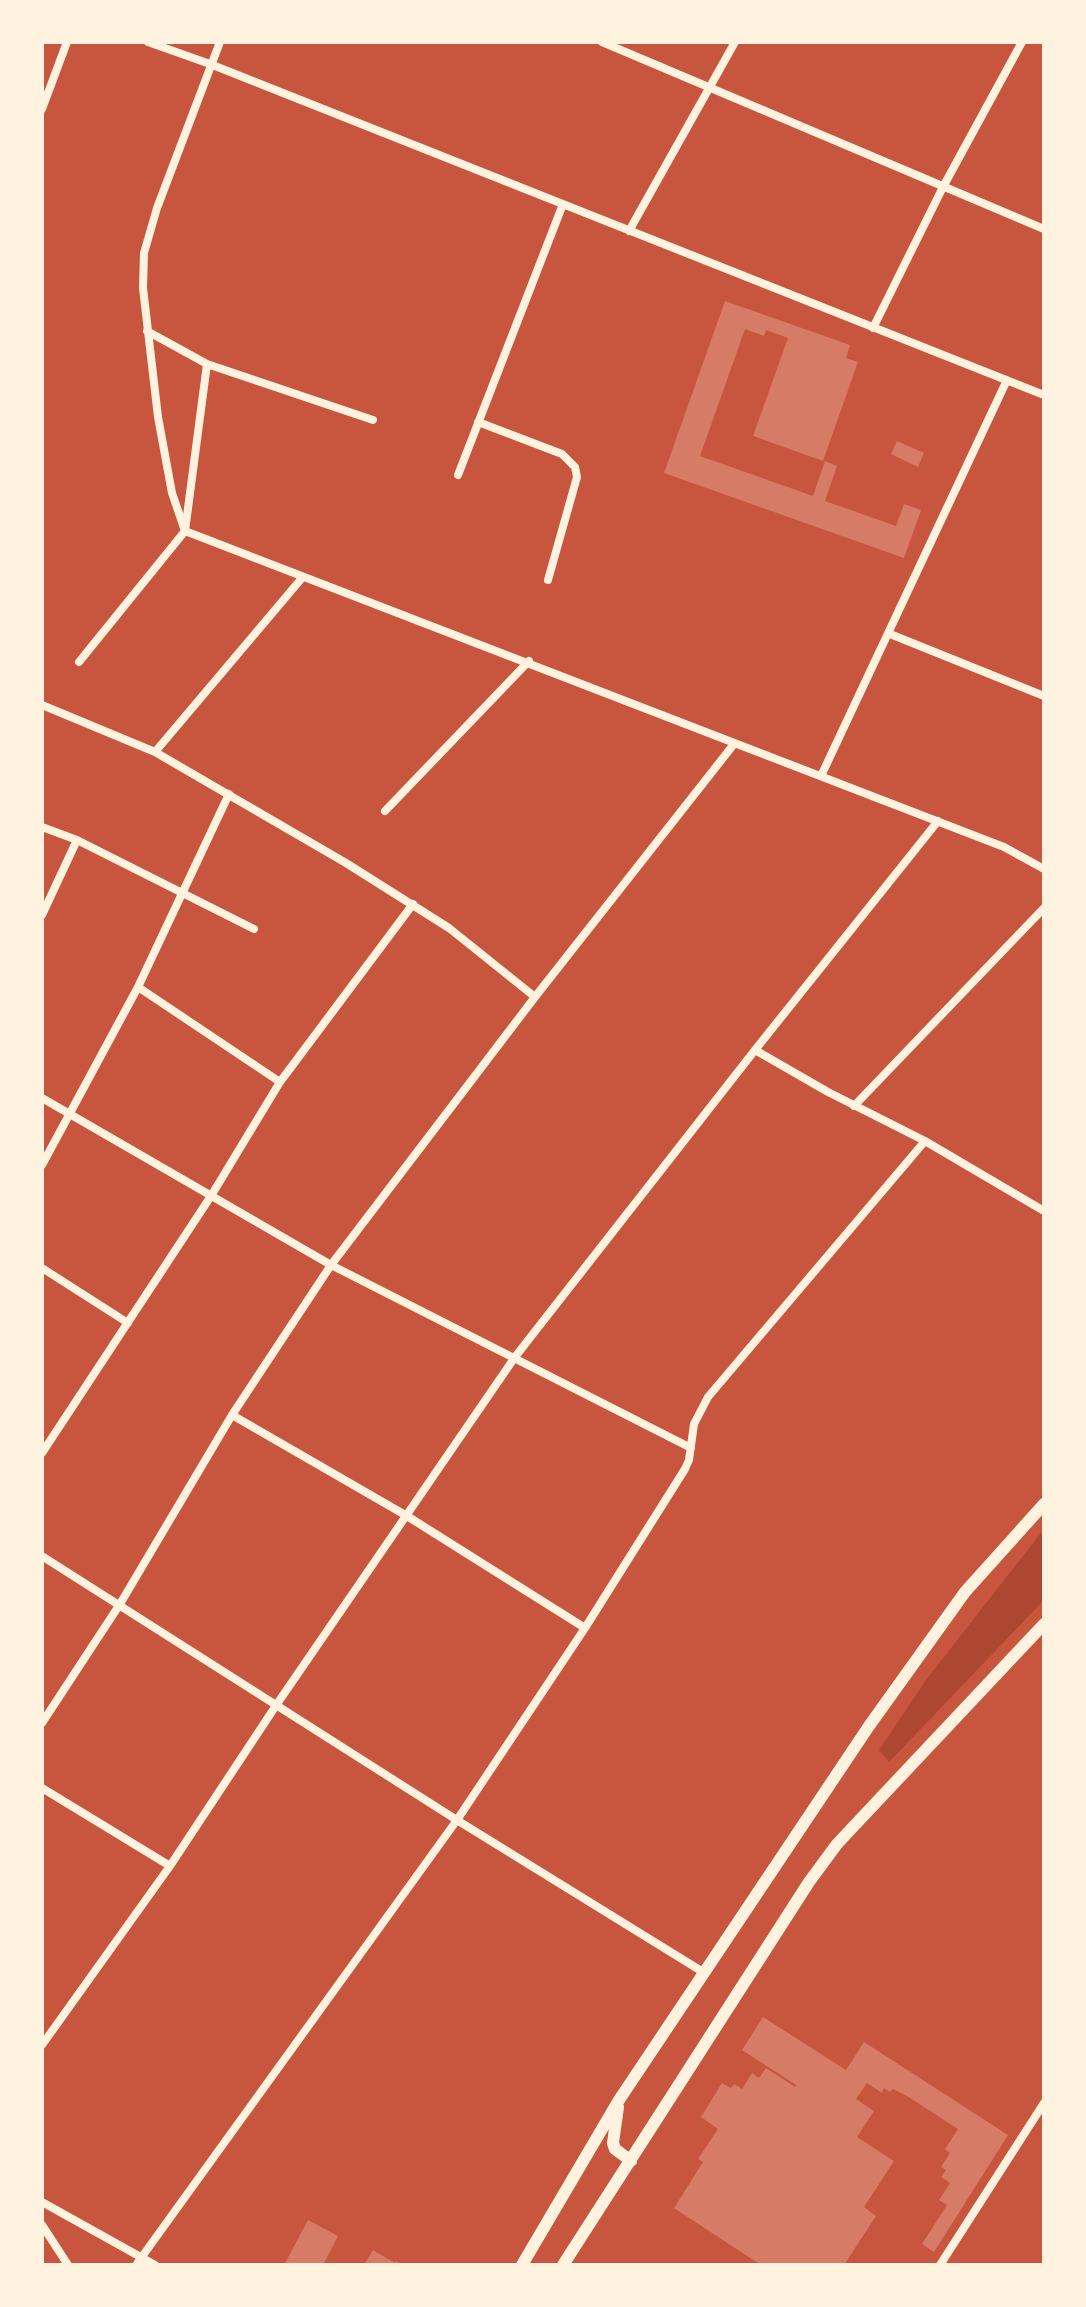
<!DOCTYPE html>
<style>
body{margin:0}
#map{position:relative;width:1086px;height:2307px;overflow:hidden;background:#c8553d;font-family:Lato,sans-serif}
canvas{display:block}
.frame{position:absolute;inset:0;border:44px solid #fff3e0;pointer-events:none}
</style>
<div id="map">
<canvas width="1086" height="2307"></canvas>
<div class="frame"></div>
</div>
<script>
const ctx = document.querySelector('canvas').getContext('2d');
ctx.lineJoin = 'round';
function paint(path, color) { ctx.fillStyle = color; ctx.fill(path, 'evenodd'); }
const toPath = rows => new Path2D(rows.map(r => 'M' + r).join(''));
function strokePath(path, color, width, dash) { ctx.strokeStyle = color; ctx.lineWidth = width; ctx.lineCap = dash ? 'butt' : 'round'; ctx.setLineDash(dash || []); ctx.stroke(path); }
const green = toPath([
 [1044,1529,1044,1600,889,1762,879,1750,926,1680]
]);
const building = toPath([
 [725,301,850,345,846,358,858,362,823,461,753,436,788,338,766,330,764,336,745,329,700,456,813,496,825,461,837,466,825,501,896,526,904,504,921,510,904,558,664,473],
 [897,441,924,453,918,467,891,454],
 [763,2017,846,2070,864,2042,1008,2135,934,2252,922,2244,947,2205,939,2200,950,2183,941,2177,946,2170,941,2167,950,2153,945,2149,958,2129,907,2096,893,2089,890,2092,884,2088,882,2093,867,2083,856,2099,874,2111,857,2137,894,2161,864,2207,876,2216,844,2265,761,2265,674,2208,703,2162,698,2159,718,2129,701,2117,722,2083,731,2088,734,2084,742,2089,752,2073,759,2078,766,2068,795,2087,796,2085,742,2050],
 [308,2220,338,2236,323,2265,284,2265],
 [373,2250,395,2263,396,2261,402,2265,364,2265]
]);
const minor = toPath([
 [148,42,210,64,1044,395],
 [602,42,1044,229],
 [42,109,67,42],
 [629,231,735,42],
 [873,328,943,187,1022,42],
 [147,331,207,364,373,420],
 [478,422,562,454,575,467,577,477,548,580],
 [458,475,563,204],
 [185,531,1004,847,1044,869],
 [185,531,172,493,158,417,143,288,144,253,157,208,220,42],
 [890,634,1044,696],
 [79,662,185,531,207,364],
 [42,705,155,752,346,863,449,928,535,997],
 [155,752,302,578],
 [821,776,1007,380],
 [385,811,529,661],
 [42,827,77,840,254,929],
 [42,915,77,840],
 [138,987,280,1082],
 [755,1050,828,1092,925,1141,1044,1211],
 [42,1098,331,1265,691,1448],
 [854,1106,1044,908],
 [42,1165,138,987,229,794],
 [42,1268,128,1323],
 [232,1415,407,1516,585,1628],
 [42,1453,211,1196,280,1082,413,904],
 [42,1556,457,1820,703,1972],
 [42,1723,120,1604,232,1415,331,1265,535,997,734,744],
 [42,1788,170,1866],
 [42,2045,170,1866,277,1704,515,1357,755,1050,938,821],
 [42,2202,155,2265],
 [42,2225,68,2265],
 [136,2265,457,1820,585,1628,685,1469,689,1460,694,1424,708,1397,925,1141],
 [940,2265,1044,2103]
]);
const primary = toPath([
 [618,2107,613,2143,615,2149,631,2161],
 [522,2265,619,2100,869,1726,965,1592,1044,1504],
 [563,2265,809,1882,837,1844,1044,1624]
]);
paint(green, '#ae4732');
paint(building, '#d67c66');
strokePath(minor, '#fff3e0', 8);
strokePath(primary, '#fff3e0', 12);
</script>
